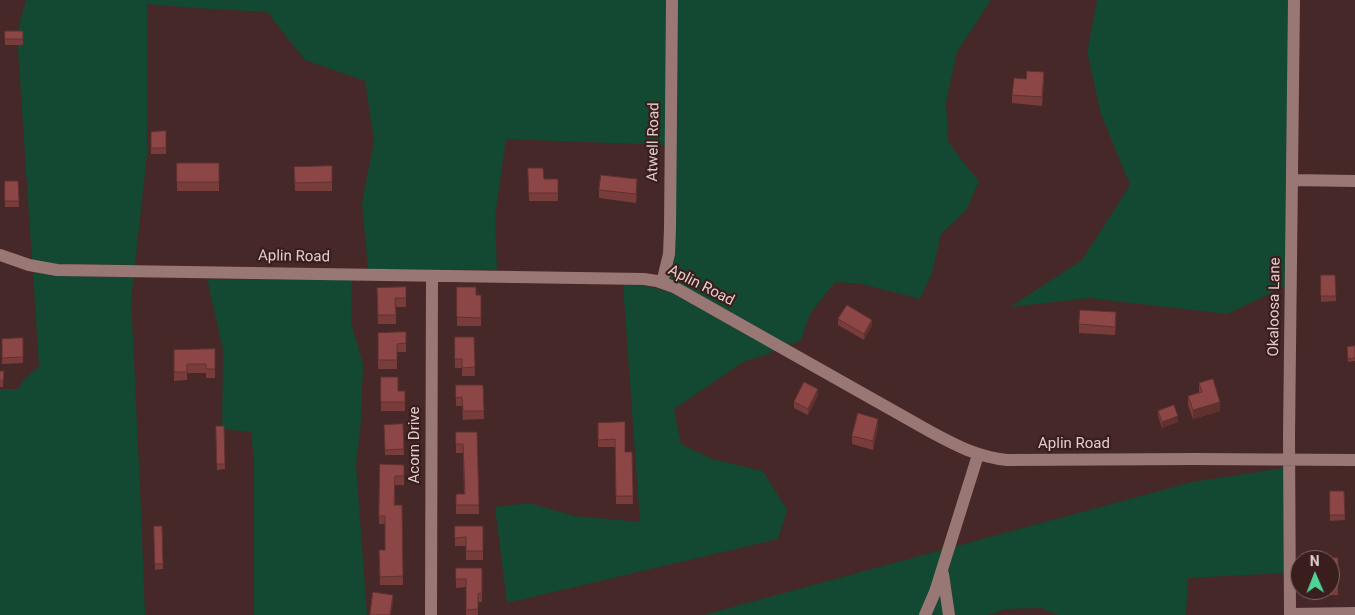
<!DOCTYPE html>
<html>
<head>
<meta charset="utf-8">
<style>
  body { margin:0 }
  #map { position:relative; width:1355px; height:615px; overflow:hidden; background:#452827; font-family:Roboto,sans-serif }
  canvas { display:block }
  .north { position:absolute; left:1290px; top:550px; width:50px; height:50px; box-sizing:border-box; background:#3a1e1d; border:1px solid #7c6463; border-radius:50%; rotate:359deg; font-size:14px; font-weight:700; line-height:20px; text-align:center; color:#e0cdcb }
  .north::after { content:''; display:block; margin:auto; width:18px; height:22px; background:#4ed399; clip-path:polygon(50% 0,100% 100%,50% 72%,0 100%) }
</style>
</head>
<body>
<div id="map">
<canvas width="1355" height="615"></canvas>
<div class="north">N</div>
</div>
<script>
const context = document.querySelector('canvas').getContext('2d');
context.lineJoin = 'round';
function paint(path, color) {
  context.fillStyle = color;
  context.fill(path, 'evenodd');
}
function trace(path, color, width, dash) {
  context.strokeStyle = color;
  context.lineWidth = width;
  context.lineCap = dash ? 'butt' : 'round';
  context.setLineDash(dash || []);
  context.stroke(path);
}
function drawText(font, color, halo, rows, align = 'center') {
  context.font = font + ' Roboto,sans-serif';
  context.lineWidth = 4.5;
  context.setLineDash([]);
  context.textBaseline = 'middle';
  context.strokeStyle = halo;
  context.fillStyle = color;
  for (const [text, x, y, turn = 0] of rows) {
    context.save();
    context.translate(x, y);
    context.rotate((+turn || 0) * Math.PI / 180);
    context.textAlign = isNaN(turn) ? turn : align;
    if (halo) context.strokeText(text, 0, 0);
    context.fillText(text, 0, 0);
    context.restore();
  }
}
const green = new Path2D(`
  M 26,0 L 667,0 L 665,145 L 506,139 L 495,217 L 497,270 L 368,269 L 362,202 L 374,141 L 365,81 L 305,60 L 267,12 L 195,8 L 147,4 L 147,154 L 135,265 L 58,264 L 32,260 L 17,34 Z
  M 677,0 L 991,0 L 957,52 L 946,102 L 948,141 L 963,162 L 979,181 L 967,209 L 941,234 L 932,273 L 920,299 L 862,284 L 835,282 L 810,314 L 801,340 L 789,345 L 668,279 Z
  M 1097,0 L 1289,0 L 1286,286 L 1227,314 L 1089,298 L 1010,307 L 1082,260 L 1130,185 L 1101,114 L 1087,52 Z
  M 33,272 L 57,276 L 134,277 L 131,298 L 141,510 L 145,615 L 0,615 L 0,389 L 17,389 L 24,380 L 39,366 Z
  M 207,279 L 352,280 L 351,323 L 363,364 L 361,421 L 356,465 L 367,615 L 254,615 L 254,463 L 251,432 L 222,429 L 223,350 Z
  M 623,284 C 642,285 654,287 672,293 L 776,351 L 743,362 L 674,409 L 681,444 L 712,459 L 763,471 L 787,510 L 778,539 L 507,603 L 495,507 L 529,503 L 575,516 L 640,522 Z
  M 1284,468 L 1284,573 L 1188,578 L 1186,615 L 1058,615 L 1041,608 L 1005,609 L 988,615 L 703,615 L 1192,482 Z`);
const minor = new Path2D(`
  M 1292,180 L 1355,181
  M 0,255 L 29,265 L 57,270 L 644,279 L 657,281 L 674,287 L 931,432 C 957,446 978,457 1007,460 L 1194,459 L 1355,460
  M 662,283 L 669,254 L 670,228 L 672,0
  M 943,574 L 949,615
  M 1290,614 L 1355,613
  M 431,615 L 432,276
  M 925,615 L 935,592 L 978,455
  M 1290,615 L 1289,436 L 1294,0`);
const wall = new Path2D(`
  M 5,31 L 23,31 L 23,45 L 5,45 Z
  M 1044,81 L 1042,106 L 1012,103 L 1012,95 Z
  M 166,131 L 166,154 L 151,154 L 151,132 Z
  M 177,163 L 219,163 L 219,191 L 177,191 Z
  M 332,166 L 332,191 L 295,191 L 294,167 Z
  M 528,168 L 544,179 L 558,179 L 558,201 L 529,201 Z
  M 5,181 L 18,181 L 19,207 L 5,207 Z
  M 637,188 L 636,203 L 599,198 L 599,190 Z
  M 1321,275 L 1335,275 L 1336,301 L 1321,302 Z
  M 406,287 L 406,307 L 396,307 L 396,324 L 378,324 L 377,288 Z
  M 457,287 L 476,295 L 481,295 L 481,326 L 457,326 Z
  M 838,319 L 872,325 L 864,340 L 838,325 Z
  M 1116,321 L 1115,335 L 1079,333 L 1079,324 Z
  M 406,332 L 406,352 L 397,352 L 397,369 L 378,369 L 378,333 Z
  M 455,337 L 474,337 L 475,376 L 462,376 L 462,368 L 455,368 Z
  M 23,338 L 23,363 L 2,364 L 2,339 Z
  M 1355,346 L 1355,361 L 1348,362 L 1347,347 Z
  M 215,349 L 215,378 L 206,378 L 206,373 L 187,373 L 187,380 L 174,381 L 174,350 Z
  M 0,371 L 4,371 L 3,387 L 0,387 Z
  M 381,377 L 398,391 L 405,391 L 405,411 L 381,411 Z
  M 1199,383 L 1220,411 L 1193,419 L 1188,405 L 1188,396 L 1199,392 Z
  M 456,385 L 483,385 L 484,419 L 463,420 L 462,406 L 456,406 Z
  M 818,395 L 808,415 L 794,408 L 794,402 Z
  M 1158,411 L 1178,422 L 1162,428 L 1158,416 Z
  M 625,422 L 625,452 L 632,452 L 633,504 L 616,504 L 615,447 L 598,447 L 598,423 Z
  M 403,424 L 404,455 L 385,455 L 384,425 Z
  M 216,426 L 224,426 L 225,469 L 217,470 Z
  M 878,427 L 873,450 L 852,444 L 852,436 Z
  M 456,432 L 477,432 L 479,514 L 456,514 L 456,494 L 464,494 L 463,453 L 456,453 Z
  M 380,464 L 404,465 L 404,485 L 395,485 L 395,505 L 402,505 L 403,585 L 380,585 L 379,550 L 385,550 L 385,524 L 379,524 Z
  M 1330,491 L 1344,491 L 1345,520 L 1330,521 Z
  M 154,526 L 162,526 L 163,569 L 155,570 Z
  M 455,526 L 483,526 L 483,560 L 466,560 L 466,546 L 455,546 Z
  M 1338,558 L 1338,595 L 1319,595 L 1319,590 L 1330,590 L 1330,560 Z
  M 456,568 L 482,568 L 482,602 L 478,602 L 478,615 L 466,615 L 466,587 L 456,588 Z`);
const shadedWall = new Path2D(`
  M 1044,72 L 1044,81 L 1042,106 L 1042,97 Z
  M 637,179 L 637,188 L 636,203 L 636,194 Z
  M 872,320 L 872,325 L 864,340 L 864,334 Z
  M 818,389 L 818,395 L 808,415 L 808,409 Z
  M 1220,402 L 1220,411 L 1193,419 L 1193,410 Z
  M 1178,416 L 1178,422 L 1162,428 L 1162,422 Z
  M 878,419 L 878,427 L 873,450 L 873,441 Z
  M 393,595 L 393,604 L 391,615 L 390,615 Z`);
const building = new Path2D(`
  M 5,31 L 23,31 L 23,39 L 5,39 Z
  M 1027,71 L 1044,72 L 1042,97 L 1012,95 L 1014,78 L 1026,79 Z
  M 166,131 L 166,148 L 151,148 L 151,132 Z
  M 177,163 L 219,163 L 219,182 L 177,182 Z
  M 332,166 L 332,182 L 295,183 L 294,167 Z
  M 528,168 L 543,168 L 544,179 L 558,179 L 558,193 L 529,193 Z
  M 601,175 L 637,179 L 636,194 L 599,190 Z
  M 5,181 L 18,181 L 19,201 L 5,201 Z
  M 1321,275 L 1335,275 L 1336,296 L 1321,296 Z
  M 406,287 L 406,298 L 395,298 L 396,315 L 378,315 L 377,288 Z
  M 457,287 L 476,287 L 476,295 L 481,295 L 481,318 L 457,317 Z
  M 847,305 L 872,320 L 864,334 L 838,319 Z
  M 1080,310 L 1116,312 L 1115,327 L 1079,324 Z
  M 406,332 L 406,343 L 397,344 L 397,360 L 378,360 L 378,333 Z
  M 455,337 L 474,337 L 475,367 L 462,368 L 462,359 L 455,359 Z
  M 23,338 L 23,357 L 2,358 L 2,339 Z
  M 1355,346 L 1355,358 L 1348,359 L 1347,347 Z
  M 215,349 L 215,369 L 206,369 L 206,364 L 187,364 L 187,372 L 174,372 L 174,350 Z
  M 0,371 L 4,371 L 3,381 L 0,381 Z
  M 381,377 L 398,377 L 398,391 L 405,391 L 405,402 L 381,402 Z
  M 1213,379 L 1220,402 L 1193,410 L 1188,396 L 1202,392 L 1199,383 Z
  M 804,382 L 818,389 L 808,409 L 794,402 Z
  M 456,385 L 483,385 L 484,411 L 463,411 L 462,397 L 456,398 Z
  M 1174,405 L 1178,416 L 1162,422 L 1158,411 Z
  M 858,413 L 878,419 L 873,441 L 852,436 Z
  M 625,422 L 625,452 L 632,452 L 633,496 L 616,496 L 615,439 L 598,440 L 598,423 Z
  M 403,424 L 404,449 L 385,450 L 384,425 Z
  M 216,426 L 224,426 L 225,464 L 217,464 Z
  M 456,432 L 477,432 L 479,505 L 456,505 L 456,494 L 465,494 L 463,444 L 456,444 Z
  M 380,464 L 404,465 L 404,476 L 395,476 L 394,505 L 402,505 L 403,576 L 380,577 L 379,550 L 385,550 L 385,516 L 379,516 Z
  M 1330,491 L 1344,491 L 1345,515 L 1330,515 Z
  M 154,526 L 162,526 L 163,564 L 155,564 Z
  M 455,526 L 483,526 L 483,551 L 466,551 L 466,537 L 455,538 Z
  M 1338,558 L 1338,586 L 1330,586 L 1330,560 L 1319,560 L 1319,559 Z
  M 456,568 L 482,568 L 482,593 L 478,594 L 478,609 L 466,610 L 466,579 L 456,579 Z
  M 373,592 L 393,595 L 390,615 L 370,615 Z`);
const streetNames = [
  ["Atwell Road",654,142,-89],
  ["Aplin Road",294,257,1],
  ["Aplin Road",701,286,27],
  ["Okaloosa Lane",1275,307,-89],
  ["Aplin Road",1074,444],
  ["Acorn Drive",415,445,-90]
];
paint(green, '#134832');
trace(minor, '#997775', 12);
paint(wall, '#783c3b');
paint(shadedWall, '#613130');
paint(building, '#8b4645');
trace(building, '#613130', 1);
drawText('15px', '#e0cdcb', '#3a1e1d', streetNames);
</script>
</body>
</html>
